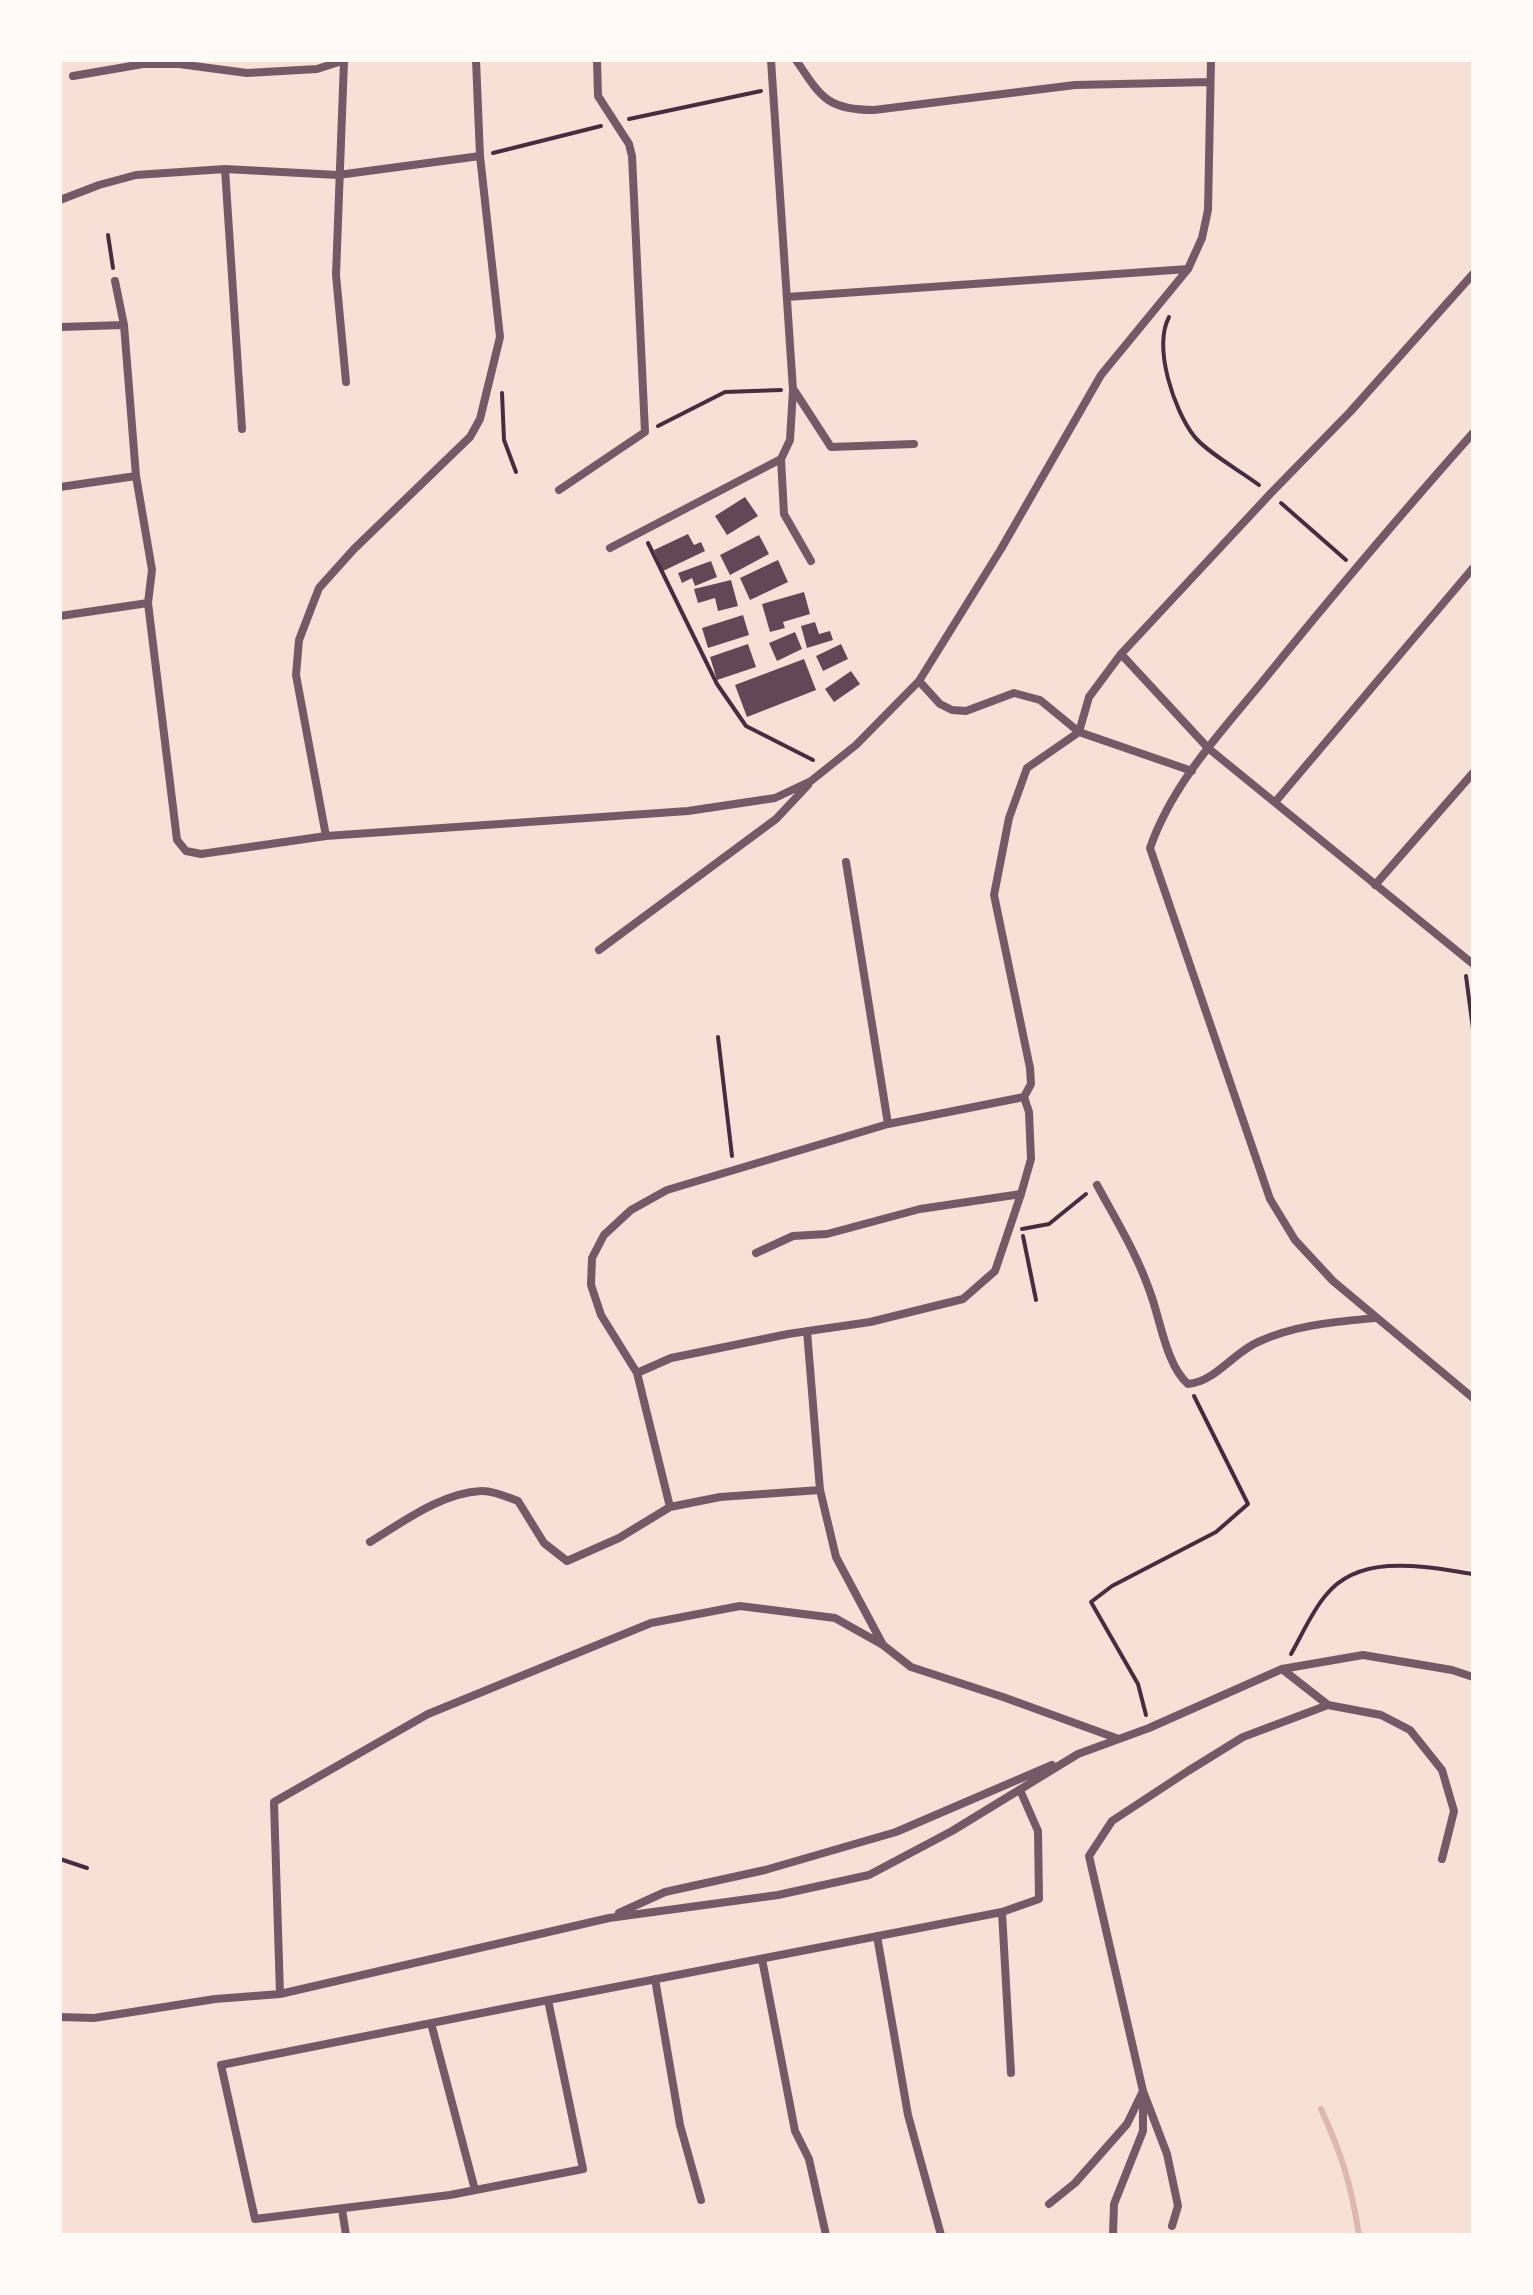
<!DOCTYPE html>
<html>
<head>
<meta charset="utf-8">
<style>
  body { margin:0 }
  #map { position:relative; width:1533px; height:2295px; overflow:hidden; background:#f7e1d7; font-family:Quicksand,sans-serif }
  canvas { display:block }
  .frame { position:absolute; inset:0; border:62px solid #fffaf5; pointer-events:none }
</style>
</head>
<body>
<div id="map">
<canvas width="1533" height="2295"></canvas>
<div class="frame"></div>
</div>
<script>
const context = document.querySelector('canvas').getContext('2d');
context.lineJoin = 'round';
function trace(path, color, width, dash) {
  context.strokeStyle = color;
  context.lineWidth = width;
  context.lineCap = dash ? 'butt' : 'round';
  context.setLineDash(dash || []);
  context.stroke(path);
}
function paint(path, color) {
  context.fillStyle = color;
  context.fill(path, 'evenodd');
}
const stream = new Path2D(`
  M 1321,2109 C 1342,2155 1351,2184 1359,2235`);
const building = new Path2D(`
  M 745,497 L 758,516 L 727,535 L 715,516 Z
  M 688,534 L 694,545 L 701,542 L 705,551 L 663,571 L 654,550 Z
  M 759,535 L 769,554 L 730,575 L 720,555 Z
  M 778,560 L 788,582 L 750,600 L 740,578 Z
  M 711,561 L 717,577 L 695,586 L 692,578 L 682,583 L 678,573 Z
  M 731,580 L 738,606 L 718,611 L 715,598 L 698,603 L 694,589 Z
  M 804,592 L 810,614 L 783,622 L 785,628 L 770,632 L 762,604 Z
  M 743,615 L 749,635 L 708,648 L 702,628 Z
  M 815,622 L 819,634 L 830,631 L 833,640 L 807,648 L 801,626 Z
  M 795,632 L 802,649 L 777,661 L 769,643 Z
  M 748,644 L 756,667 L 717,680 L 710,657 Z
  M 841,644 L 848,659 L 823,671 L 816,656 Z
  M 804,659 L 816,690 L 747,717 L 735,685 Z
  M 851,671 L 860,684 L 834,702 L 825,689 Z`);
const path = new Path2D(`
  M 629,119 L 761,91
  M 493,153 L 601,126
  M 108,235 L 113,268
  M 1169,317 C 1153,348 1174,410 1194,436 C 1205,451 1242,472 1259,485
  M 502,393 L 504,440 L 516,472
  M 658,426 L 725,392 L 781,390
  M 1281,503 L 1346,560
  M 648,543 L 717,684 L 746,726 L 813,760
  M 1466,976 L 1473,1029
  M 718,1037 L 732,1156
  M 1022,1229 L 1049,1224 L 1086,1194
  M 1023,1236 L 1036,1300
  M 1291,1654 C 1302,1635 1312,1611 1326,1595 C 1361,1552 1426,1567 1473,1574
  M 1146,1715 L 1138,1684 L 1091,1602 L 1112,1586 L 1216,1532 L 1248,1504 L 1194,1396
  M 60,1859 L 87,1868`);
const minor = new Path2D(`
  M 796,60 C 821,97 827,110 874,110 L 1075,85 L 1210,82
  M 344,61 L 336,275 L 346,382
  M 73,76 L 143,64 L 179,64 L 247,73 L 317,69 L 345,60
  M 225,169 L 242,429
  M 60,200 L 99,185 L 136,175 L 225,169 L 338,175 L 480,156
  M 115,281 L 124,325 L 136,476 L 152,570 L 148,603 L 177,840 L 186,851 L 201,854 L 326,836 L 688,811 L 775,798 L 811,781 L 856,745 L 919,681 L 1001,549 L 1101,375 L 1188,269 L 1202,238 L 1208,210 L 1211,60
  M 787,297 L 1188,269
  M 60,327 L 124,325
  M 794,390 L 831,447 L 914,444
  M 1473,433 C 1401,514 1331,597 1263,681 C 1221,732 1172,784 1150,848 L 1270,1199 L 1295,1240 L 1333,1281 L 1473,1398
  M 781,459 L 784,514 L 811,561
  M 60,487 L 136,476
  M 559,490 L 645,432 L 632,156 L 629,144 L 598,96 L 597,60
  M 610,548 L 781,459 L 790,440 L 793,390 L 771,60
  M 60,616 L 148,603
  M 1121,654 L 1208,748 L 1473,964
  M 919,681 L 940,704 L 952,710 L 966,711 L 1014,693 L 1040,700 L 1079,732 L 1192,771
  M 1276,801 L 1473,568
  M 326,836 L 296,675 L 299,640 L 319,588 L 354,549 L 470,437 L 480,419 L 500,337 L 480,156 L 476,60
  M 846,862 L 888,1124
  M 1375,885 L 1473,773
  M 599,950 L 776,819 L 808,785
  M 1097,1185 C 1116,1220 1137,1254 1150,1292 C 1160,1318 1166,1365 1188,1384 C 1215,1382 1234,1352 1258,1342 C 1295,1325 1334,1322 1375,1318
  M 756,1253 L 793,1236 L 827,1234 L 920,1209 L 1021,1194
  M 807,1331 L 820,1490 L 836,1557 L 883,1645
  M 637,1373 L 671,1358 L 788,1334 L 870,1322 L 963,1299 L 995,1271 L 1021,1194 L 1031,1159 L 1029,1112 L 1024,1097
  M 670,1507 L 637,1373 L 601,1315 L 591,1285 L 592,1258 L 604,1235 L 631,1210 L 667,1190 L 888,1124 L 1024,1097 L 1031,1084 L 1030,1068 L 994,895 L 1009,818 L 1027,768 L 1079,732 L 1089,697 L 1121,654 L 1271,493 L 1350,412 L 1473,274
  M 370,1542 C 403,1522 441,1493 481,1491 C 492,1490 507,1497 518,1501 L 544,1543 L 567,1561 L 619,1538 L 670,1507 L 720,1497 L 820,1490
  M 1282,1669 L 1328,1705 L 1381,1715 L 1410,1730 L 1442,1770 L 1454,1811 L 1442,1859
  M 1002,1912 L 1011,2073
  M 619,1913 L 665,1892 L 765,1870 L 896,1832 L 1052,1765
  M 877,1936 L 908,2115 L 941,2235
  M 762,1959 L 795,2131 L 809,2159 L 826,2235
  M 655,1979 L 680,2125 L 701,2200
  M 280,1994 L 274,1802 L 428,1714 L 651,1623 L 740,1606 L 835,1618 L 883,1645 L 911,1667 L 1003,1697 L 1116,1738
  M 548,2000 L 583,2169 L 450,2195 L 255,2219 L 221,2065 C 481,2012 741,1963 1002,1912 L 1039,1899 L 1038,1831 L 1020,1790
  M 60,2017 L 94,2018 L 215,1999 L 280,1994 L 609,1918 L 778,1895 L 869,1875 L 952,1831 L 1078,1754 L 1149,1728 L 1282,1669 L 1363,1655 L 1452,1670 L 1473,1677
  M 431,2023 L 475,2190
  M 1049,2204 L 1075,2183 L 1127,2124 L 1143,2091 L 1167,2154 L 1178,2206 L 1172,2226
  M 342,2209 L 346,2235
  M 1113,2235 L 1114,2204 L 1143,2131 L 1143,2091 L 1089,1856 L 1112,1821 L 1188,1771 L 1243,1737 L 1328,1705`);
trace(stream, '#dcb8b0', 6);
paint(building, '#644757');
trace(path, '#4a2c40', 4);
trace(minor, '#755966', 8);
</script>
</body>
</html>
